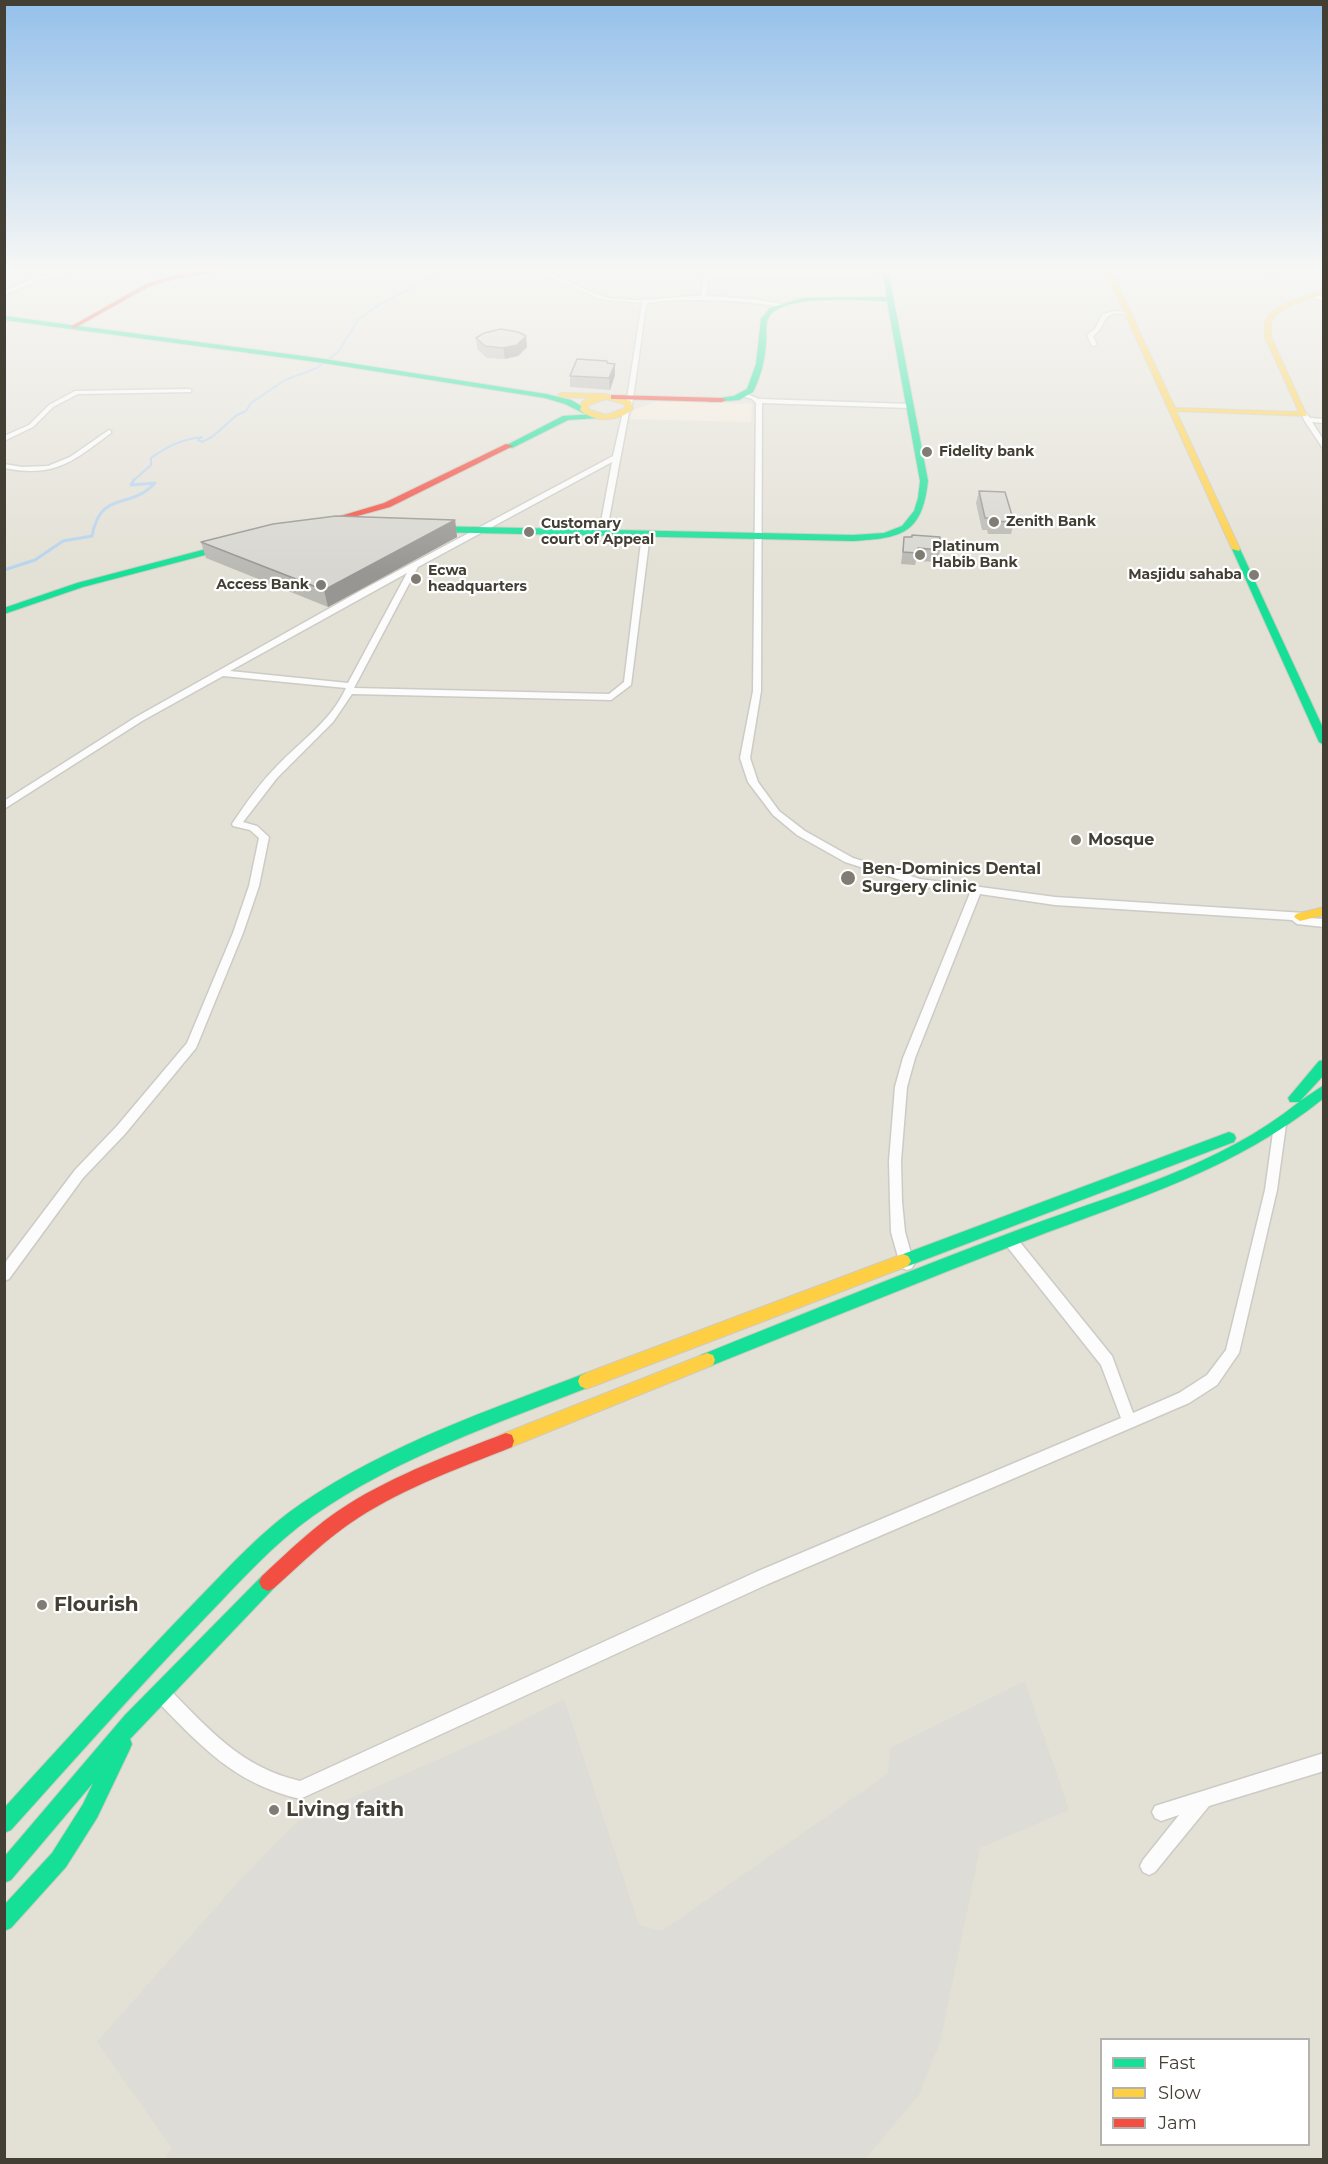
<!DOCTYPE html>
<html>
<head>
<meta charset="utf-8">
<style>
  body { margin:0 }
  #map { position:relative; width:1328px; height:2164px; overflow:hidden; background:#eeede8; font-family:Montserrat,sans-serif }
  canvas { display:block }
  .frame { position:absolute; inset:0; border:6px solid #443f34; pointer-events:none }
  .legend { position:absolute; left:1100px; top:2038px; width:210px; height:108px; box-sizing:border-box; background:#fff; border:2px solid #b4b2ae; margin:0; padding:8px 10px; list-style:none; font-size:18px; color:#443f34 }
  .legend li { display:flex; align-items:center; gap:12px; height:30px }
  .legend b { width:30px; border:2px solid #b4b2ae }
</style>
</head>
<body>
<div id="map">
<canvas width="1328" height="2164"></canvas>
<div class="frame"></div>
<ul class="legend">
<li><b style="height:8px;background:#16e098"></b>Fast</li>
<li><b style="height:8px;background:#ffcf43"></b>Slow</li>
<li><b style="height:8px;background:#f24e42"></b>Jam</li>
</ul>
</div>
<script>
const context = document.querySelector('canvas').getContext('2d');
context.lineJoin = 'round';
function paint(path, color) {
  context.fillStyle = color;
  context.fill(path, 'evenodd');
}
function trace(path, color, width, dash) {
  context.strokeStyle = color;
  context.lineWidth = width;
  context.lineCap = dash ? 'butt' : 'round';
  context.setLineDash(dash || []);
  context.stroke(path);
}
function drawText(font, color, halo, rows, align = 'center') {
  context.font = font + ' Montserrat,sans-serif';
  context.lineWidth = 4.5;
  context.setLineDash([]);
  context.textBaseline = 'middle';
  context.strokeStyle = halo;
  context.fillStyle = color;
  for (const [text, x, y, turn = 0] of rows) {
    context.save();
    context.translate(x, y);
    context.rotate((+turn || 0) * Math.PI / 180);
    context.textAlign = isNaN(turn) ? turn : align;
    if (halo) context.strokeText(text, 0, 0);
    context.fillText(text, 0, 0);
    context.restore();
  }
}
const residential = new Path2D(`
  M 5,271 L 1323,271 L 1323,2159 L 5,2160 ZM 1102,2040 L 1308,2040 L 1308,2144 L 1102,2144 Z`);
const commercial = new Path2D(`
  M 658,401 L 752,404 L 751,422 L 630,419 L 633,410 Z`);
const industrial = new Path2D(`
  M 1025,1681 L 1069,1810 L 980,1848 L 941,2039 L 919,2095 L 865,2159 L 164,2159 L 172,2148 L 97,2042 L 241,1879 L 297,1822 L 500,1732 L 564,1699 L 639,1925 L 662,1931 L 888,1774 L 890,1748 Z`);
const streamFar1 = new Path2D(`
  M 133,481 L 151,465 L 151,458 C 167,446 183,439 202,437 L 198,440 L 202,442 L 212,437 L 237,415 L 246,411 L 251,403 L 285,380 L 317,368 L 338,352 L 358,320 L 374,308 L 444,270`);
const stream = new Path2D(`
  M 4,570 L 35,560 L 63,541 L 92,536 C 101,489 129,511 155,483 L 131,485 L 134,480`);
const street = new Path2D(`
  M 63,270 L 73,270 L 37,281 L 4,295 L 4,291 L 33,279 Z
  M 537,270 L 545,270 C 563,279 582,289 601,296 C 630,305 670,296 701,296 L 704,276 L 719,272 L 860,270 L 877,272 L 874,274 L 719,276 L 709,278 L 706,296 L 752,299 L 782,304 L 780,307 C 755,302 729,301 704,300 C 686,300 667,299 648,303 L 646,306 L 632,405 L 629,407 L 626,405 L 642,303 L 600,299 Z
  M 1264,270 L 1290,270 L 1292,272 L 1289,274 Z
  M 1313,294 L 1324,297 L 1324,301 L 1311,297 Z
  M 1116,311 L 1131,313 C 1125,315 1116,312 1110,315 C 1103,318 1103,330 1093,336 L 1097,345 L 1092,346 L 1087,335 L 1095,329 L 1103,314 Z
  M 189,389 L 191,390 L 191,392 L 78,394 L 53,407 L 33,427 L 4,441 L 4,436 L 29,425 L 49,405 L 75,391 Z
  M 744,393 L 759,399 L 910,404 L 913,406 L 910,408 L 762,403 L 761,691 L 750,758 L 758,782 L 779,811 L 805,831 L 853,858 L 920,879 L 1055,897 L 1304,913 L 1308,914 L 1309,918 L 1324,919 L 1324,927 L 1297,924 L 1292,920 L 1055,905 L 980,894 L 915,1058 L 907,1087 L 901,1161 L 902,1202 L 905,1232 L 914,1264 L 912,1268 L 907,1270 L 902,1268 L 900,1264 L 891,1232 L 890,1202 L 889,1161 L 895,1087 L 903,1058 L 970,893 L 919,886 L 845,862 L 797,835 L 773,815 L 748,782 L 740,758 L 753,691 L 756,403 L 752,399 L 742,396 L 742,394 Z
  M 626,410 L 629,412 L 606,535 L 599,533 L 612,462 L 418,567 L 354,688 L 609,694 L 624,682 L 642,534 L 646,532 L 650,534 L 631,685 L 611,700 L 352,694 L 333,722 L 277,778 L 243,822 L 257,826 L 269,837 L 259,886 L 243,933 L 196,1048 L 125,1134 L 83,1178 L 9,1279 L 4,1281 L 4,1264 L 75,1170 L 117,1126 L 187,1043 L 233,933 L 249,886 L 259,838 L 250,830 L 233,826 L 232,824 C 246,803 260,783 278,765 C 302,740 331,721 346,688 L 223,676 L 142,721 L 4,809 L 4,801 L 136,717 L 362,590 L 613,456 L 623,412 ZM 407,573 L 348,683 L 230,671 Z
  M 1302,413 L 1306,413 L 1310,418 L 1324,419 L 1324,423 L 1312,422 L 1324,441 L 1324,450 L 1304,420 Z
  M 109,430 L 111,431 L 111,433 C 72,462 55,478 4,468 L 4,464 L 22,467 L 48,466 L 70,457 Z
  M 1280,1120 L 1284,1121 L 1286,1125 L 1277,1190 L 1239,1353 L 1217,1385 L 1189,1403 L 768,1584 L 300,1799 C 233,1783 201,1746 155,1699 L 153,1693 L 155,1687 L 161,1685 L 167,1687 C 209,1729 240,1767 300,1781 L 756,1572 L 1121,1418 L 1101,1365 L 1005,1244 L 1003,1240 L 1005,1236 L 1010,1234 L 1015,1236 L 1112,1356 L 1133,1413 L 1179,1393 L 1207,1375 L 1226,1350 L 1265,1190 L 1274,1125 L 1276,1121 Z
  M 1324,1753 L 1324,1771 L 1209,1806 L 1155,1872 L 1149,1875 L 1143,1872 L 1140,1866 L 1143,1860 L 1179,1815 L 1161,1821 L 1155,1818 L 1152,1812 L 1155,1806 Z`);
const fast = new Path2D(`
  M 882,270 L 888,270 L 928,481 C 922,534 902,538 853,541 L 429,532 L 425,529 L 429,526 L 853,535 L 884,533 L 902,526 L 914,511 L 918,498 L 920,481 L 887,301 C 864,300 777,293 768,319 C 765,326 767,335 766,343 C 765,360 761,376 753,392 L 739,400 L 710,402 L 706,400 L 734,396 L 747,389 L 756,364 L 761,319 L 770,308 L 803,298 L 887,297 Z
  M 4,316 L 317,358 L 546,394 L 571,400 L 590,411 L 583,413 L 565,404 L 545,398 L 317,362 L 4,320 Z
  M 596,414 L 600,416 L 599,418 L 568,420 L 512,448 L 505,446 L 563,416 Z
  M 229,543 L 233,546 L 232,548 L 83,587 L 4,614 L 4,608 L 77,583 Z
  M 1233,547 L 1240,549 L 1324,730 L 1324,745 L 1319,742 L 1232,549 Z
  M 1324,1060 L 1324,1075 L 1300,1101 L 1324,1085 L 1324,1098 C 1235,1170 1134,1199 1030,1239 C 924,1280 818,1323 713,1365 L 707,1367 L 701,1365 L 699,1360 L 701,1355 C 808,1312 915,1268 1023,1228 C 1117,1193 1220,1166 1299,1102 L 1290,1102 L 1288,1098 L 1319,1061 Z
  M 1229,1132 L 1234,1134 L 1236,1138 L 1234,1142 L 903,1268 L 898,1266 L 895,1261 L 898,1256 Z
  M 586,1373 L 592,1376 L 594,1381 L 592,1386 C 496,1424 398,1457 313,1516 C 272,1545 239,1583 204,1619 C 138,1688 75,1759 11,1830 L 4,1833 L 4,1808 C 68,1738 130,1669 196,1601 C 229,1567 262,1530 302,1503 C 389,1444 489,1410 586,1373 Z
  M 268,1573 L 274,1576 L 277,1582 L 274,1588 L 130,1739 L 132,1744 L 129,1751 L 97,1818 L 66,1867 L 11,1928 L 4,1931 L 4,1905 L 52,1853 L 83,1804 L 93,1783 L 11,1880 L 4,1883 L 4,1857 L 125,1715 L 262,1576 Z`);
const slow = new Path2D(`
  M 1105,270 L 1111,270 L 1175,408 L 1299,412 L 1265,337 L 1265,322 L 1269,314 L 1285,304 L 1324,290 L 1324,294 L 1289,306 L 1274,316 L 1271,322 L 1271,337 L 1307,416 L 1176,411 L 1240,549 L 1239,551 L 1232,549 Z
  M 562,393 L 605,394 L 631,401 L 633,409 C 618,422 595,423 580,410 L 582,402 L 590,398 L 559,397 L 558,395 ZM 606,399 L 624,404 L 625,408 L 606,415 L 588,409 L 589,405 Z
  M 1324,907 L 1324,915 L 1300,921 L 1294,917 L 1296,914 Z
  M 903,1254 L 908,1256 L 911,1261 L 908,1266 L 586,1389 L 580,1386 L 578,1381 L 580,1376 L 586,1373 Z
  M 707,1353 L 713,1355 L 715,1360 L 713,1365 L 506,1449 L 500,1447 L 498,1441 L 500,1435 Z`);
const jam = new Path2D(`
  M 207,270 L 227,270 L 176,279 L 150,286 L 75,328 L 70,327 L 146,284 L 175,275 Z
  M 611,395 L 722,398 L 726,400 L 722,402 L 614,399 L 611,399 Z
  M 506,444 L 513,446 L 390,507 L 321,526 L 317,523 L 384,503 Z
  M 506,1433 L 512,1435 L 514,1441 L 512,1447 C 460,1468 406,1487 358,1518 C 327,1538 301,1564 274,1588 L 268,1591 L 262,1588 L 259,1582 L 262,1576 C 289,1551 315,1525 347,1505 C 396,1474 452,1454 506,1433 Z`);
const wall = new Path2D(`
  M 526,336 L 527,347 L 518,356 L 505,359 L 487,358 L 477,349 L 476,338 Z
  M 608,363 L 615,375 L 610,390 L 570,387 L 570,376 Z
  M 979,491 L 1014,522 L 1011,534 L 988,534 L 987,530 L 982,530 L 976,503 Z
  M 455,520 L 457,537 L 328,607 L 206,558 L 201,542 Z
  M 904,537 L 940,550 L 938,562 L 916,561 L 915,565 L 901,564 Z`);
const shadedWall = new Path2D(`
  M 526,336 L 527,347 L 518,356 L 505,359 L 503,348 Z
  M 615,364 L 615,375 L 610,390 L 609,378 Z
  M 455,520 L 457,537 L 328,607 L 324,590 Z`);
const building = new Path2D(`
  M 501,329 L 518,332 L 526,336 L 517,345 L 503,348 L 485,346 L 476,338 L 484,333 Z
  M 577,359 L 607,361 L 607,363 L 615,364 L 609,378 L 570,376 Z
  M 979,491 L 1005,492 L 1014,522 L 991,521 L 990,518 L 985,518 Z
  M 336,516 L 455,520 L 324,590 L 201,542 L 273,524 Z
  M 912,535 L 940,537 L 940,550 L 918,548 L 917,553 L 903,552 L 904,537 L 912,537 Z`);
const markers = [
  [927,452,6,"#807c73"],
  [994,522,6,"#807c73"],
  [529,532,6,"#807c73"],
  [920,555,6,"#807c73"],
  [1254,575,6,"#807c73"],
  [416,579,6,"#807c73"],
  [321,585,6,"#807c73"],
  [1076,840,6,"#807c73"],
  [848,878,8,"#807c73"],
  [42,1605,6,"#807c73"],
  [274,1810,6,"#807c73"]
];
const farPoinames = [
  ["Fidelity bank",939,452],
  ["Zenith Bank",1006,522],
  ["Customary",541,524],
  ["court of Appeal",541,540],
  ["Platinum",932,547],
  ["Habib Bank",932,563],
  ["Ecwa",428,571],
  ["headquarters",428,587],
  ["Masjidu sahaba",1242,575,"right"],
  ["Access Bank",309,585,"right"]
];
const poiNames = [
  ["Mosque",1088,840],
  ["Ben-Dominics Dental",862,869],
  ["Surgery clinic",862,887]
];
const nearPoinames = [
  ["Flourish",54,1605],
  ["Living faith",286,1810]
];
paint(residential, '#e3e0d5');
paint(commercial, '#f2eada');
paint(industrial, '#dedcd6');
trace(streamFar1, '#b7d3ee', 2);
trace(stream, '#b7d3ee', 3);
trace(street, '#cccbc5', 3);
trace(fast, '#cecbbf', 2);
trace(slow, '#cecbbf', 2);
trace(jam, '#cecbbf', 2);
paint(street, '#fcfcfc');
paint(fast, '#16e098');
paint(slow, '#ffcf43');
paint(jam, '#f24e42');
paint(wall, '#bab8b3');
paint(shadedWall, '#979692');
paint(building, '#d8d6d0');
trace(building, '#979692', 1.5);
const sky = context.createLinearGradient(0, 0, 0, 573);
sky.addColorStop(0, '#94c0ea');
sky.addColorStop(0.47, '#f7f7f5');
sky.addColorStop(1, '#f7f7f500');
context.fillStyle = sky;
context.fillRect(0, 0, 1328, 573);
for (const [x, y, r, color] of markers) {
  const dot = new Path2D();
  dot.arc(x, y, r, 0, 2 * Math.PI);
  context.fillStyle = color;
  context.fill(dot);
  trace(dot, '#fff', 2);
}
drawText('bold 14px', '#443f34', '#fff', farPoinames, 'left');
drawText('bold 16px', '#443f34', '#fff', poiNames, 'left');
drawText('bold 20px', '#443f34', '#fff', nearPoinames, 'left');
</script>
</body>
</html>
